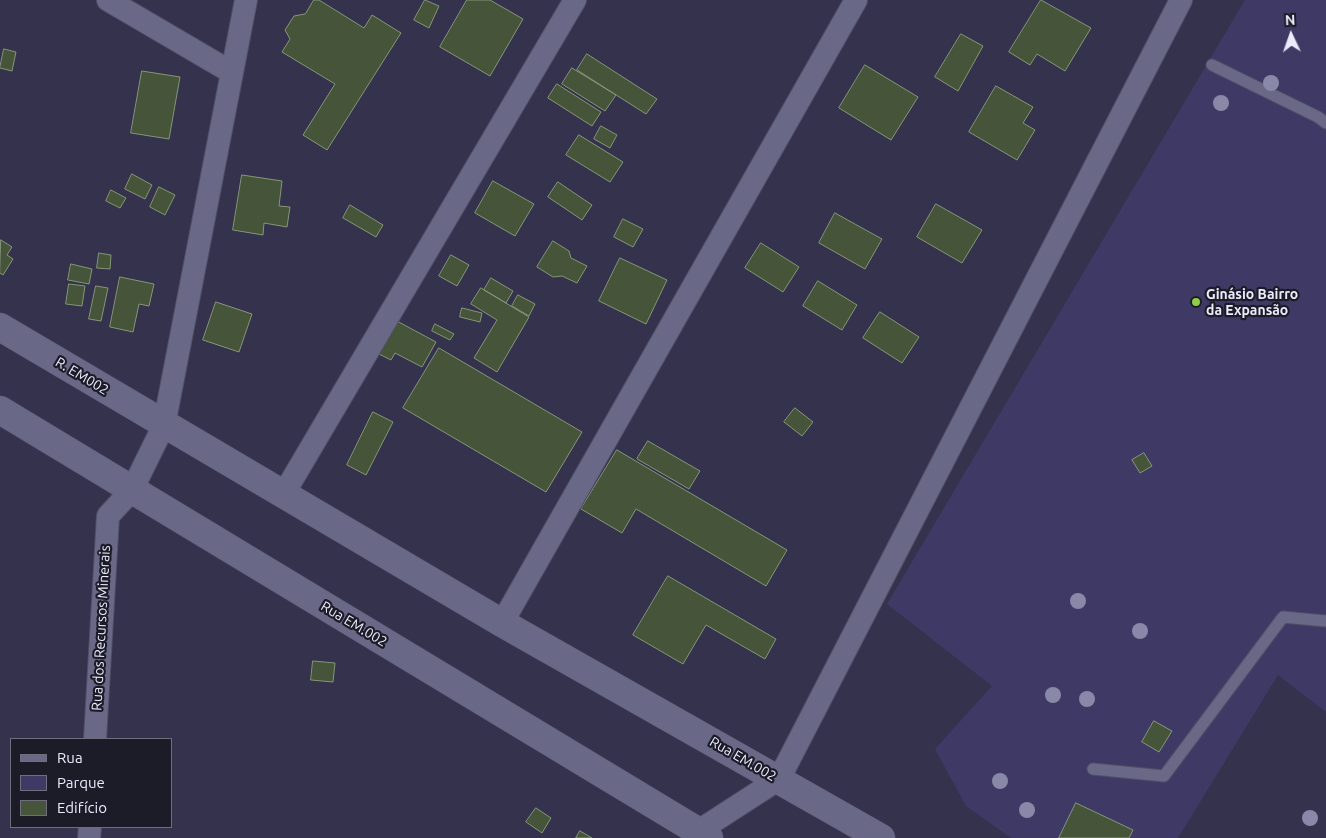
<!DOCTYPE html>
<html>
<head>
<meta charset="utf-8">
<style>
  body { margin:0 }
  #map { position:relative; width:1326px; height:838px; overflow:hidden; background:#34324d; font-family:Ubuntu,sans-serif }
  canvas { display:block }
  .legend { position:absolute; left:10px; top:738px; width:162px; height:90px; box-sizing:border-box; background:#1c1b28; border:1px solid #6f6e7d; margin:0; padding:6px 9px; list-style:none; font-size:15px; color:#ecebfd }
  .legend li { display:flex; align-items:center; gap:10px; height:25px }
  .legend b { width:25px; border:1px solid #6f6e7d }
  .north { position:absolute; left:1266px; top:10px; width:50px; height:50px; -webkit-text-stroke:4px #1c1b28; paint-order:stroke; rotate:357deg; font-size:14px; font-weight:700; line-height:20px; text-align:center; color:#ecebfd }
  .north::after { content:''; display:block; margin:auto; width:18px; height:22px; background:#ecebfd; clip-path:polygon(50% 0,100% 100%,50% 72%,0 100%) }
</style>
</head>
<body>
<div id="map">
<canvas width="1326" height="838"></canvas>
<ul class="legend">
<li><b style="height:6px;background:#6a6887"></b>Rua</li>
<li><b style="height:14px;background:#3f3a65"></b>Parque</li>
<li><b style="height:14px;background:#465539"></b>Edifício</li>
</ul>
<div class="north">N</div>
</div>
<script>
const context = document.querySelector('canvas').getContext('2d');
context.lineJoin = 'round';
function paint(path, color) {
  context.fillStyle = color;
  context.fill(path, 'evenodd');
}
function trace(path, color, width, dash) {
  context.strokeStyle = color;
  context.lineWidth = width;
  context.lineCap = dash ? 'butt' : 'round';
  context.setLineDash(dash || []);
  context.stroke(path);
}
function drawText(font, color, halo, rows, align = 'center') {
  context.font = font + ' Ubuntu,sans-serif';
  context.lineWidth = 4.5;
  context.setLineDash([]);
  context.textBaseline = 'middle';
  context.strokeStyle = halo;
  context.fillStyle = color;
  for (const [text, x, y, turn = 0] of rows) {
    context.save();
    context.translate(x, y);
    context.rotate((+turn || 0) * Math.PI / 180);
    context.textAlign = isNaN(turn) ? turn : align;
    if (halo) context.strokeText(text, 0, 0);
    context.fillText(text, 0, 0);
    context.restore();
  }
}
const green = new Path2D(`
  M 1245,0 L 1326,0 L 1326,712 L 1278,675 L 1178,838 L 1011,838 L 966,806 L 935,749 L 992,686 L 887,604 Z`);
const building = new Path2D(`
  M 314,0 L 319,0 L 364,28 L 372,15 L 401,33 L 327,150 L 303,135 L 335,84 L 282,52 L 290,39 L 285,30 L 294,16 L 305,14 Z
  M 425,0 L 439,6 L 429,28 L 414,20 Z
  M 467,0 L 490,0 L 523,19 L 490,76 L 440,47 Z
  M 1041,0 L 1091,28 L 1065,71 L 1037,54 L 1030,65 L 1009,52 Z
  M 961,34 L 983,46 L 958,91 L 935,77 Z
  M 4,49 L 16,52 L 12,71 L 0,68 Z
  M 587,54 L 657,99 L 646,114 L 577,70 Z
  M 865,65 L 918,97 L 891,140 L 839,108 Z
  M 572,68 L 616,95 L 605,111 L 562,84 Z
  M 142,71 L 180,77 L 169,139 L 131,133 Z
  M 557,84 L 601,112 L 592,126 L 548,98 Z
  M 996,86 L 1033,107 L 1023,123 L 1035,130 L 1017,160 L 969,132 Z
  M 601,126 L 617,135 L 610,148 L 594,139 Z
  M 579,135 L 623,162 L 610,182 L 566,155 Z
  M 132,174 L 152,185 L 145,199 L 125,189 Z
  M 242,175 L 282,181 L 279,206 L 290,207 L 287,227 L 264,223 L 263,235 L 233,230 Z
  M 493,181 L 534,204 L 515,236 L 475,213 Z
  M 558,182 L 592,205 L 582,220 L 548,197 Z
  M 159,187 L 175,195 L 165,215 L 150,207 Z
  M 111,190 L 126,198 L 120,208 L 106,201 Z
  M 936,204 L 982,230 L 962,263 L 917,237 Z
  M 350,205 L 383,225 L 376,237 L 343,218 Z
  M 835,213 L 882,239 L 865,269 L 819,243 Z
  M 623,219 L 643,229 L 633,247 L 614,237 Z
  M 1,240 L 12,247 L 7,255 L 13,259 L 3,275 L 0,273 Z
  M 553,241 L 569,251 L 571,258 L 587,266 L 577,283 L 562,276 L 553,277 L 537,267 Z
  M 761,243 L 799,267 L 783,292 L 745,268 Z
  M 99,253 L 111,255 L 110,269 L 97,268 Z
  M 451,255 L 469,265 L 457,286 L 439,276 Z
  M 620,258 L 667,280 L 646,324 L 599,301 Z
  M 71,264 L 92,269 L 89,284 L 68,280 Z
  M 120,277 L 154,284 L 149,306 L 139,304 L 133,332 L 110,327 Z
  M 491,278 L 513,291 L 506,303 L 484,290 Z
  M 818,281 L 857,305 L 842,330 L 803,306 Z
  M 69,284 L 85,286 L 82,306 L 66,304 Z
  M 96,286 L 108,288 L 101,321 L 89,319 Z
  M 481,288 L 529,317 L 497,372 L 474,358 L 497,320 L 471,304 Z
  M 518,295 L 535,304 L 529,316 L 512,306 Z
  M 216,302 L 252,314 L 239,352 L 203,340 Z
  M 462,308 L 482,313 L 480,322 L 460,317 Z
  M 880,312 L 919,337 L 902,363 L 863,338 Z
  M 395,320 L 436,342 L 422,367 L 395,353 L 391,360 L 377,353 Z
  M 435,324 L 454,334 L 450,340 L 432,331 Z
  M 439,348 L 582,432 L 546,492 L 403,408 Z
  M 795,408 L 813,422 L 802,436 L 784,422 Z
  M 373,412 L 393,422 L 366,475 L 347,465 Z
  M 648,441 L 700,471 L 689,489 L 637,459 Z
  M 617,450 L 787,550 L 766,586 L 636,509 L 622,533 L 581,509 Z
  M 1144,453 L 1152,466 L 1140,473 L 1132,460 Z
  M 668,576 L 776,639 L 765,659 L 706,625 L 683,664 L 633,635 Z
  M 313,661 L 335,663 L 333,682 L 311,680 Z
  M 1154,721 L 1172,731 L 1159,752 L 1142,742 Z
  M 1076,803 L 1133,830 L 1129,838 L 1059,838 Z
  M 536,808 L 551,818 L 542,833 L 526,822 Z
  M 580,831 L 592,838 L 576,838 Z`);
const service = new Path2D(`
  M 1212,65 L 1318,117 L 1326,123
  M 1093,769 L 1164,776 L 1283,617 L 1326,621`);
const minor = new Path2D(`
  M 108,0 L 231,72
  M 283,495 L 575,0
  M 502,623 L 856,0
  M 95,739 L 108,516 L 132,490 L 164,425 L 246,0
  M 89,838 L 90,827
  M 694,838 L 697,832 L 779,779 L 1181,0`);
const tertiary = new Path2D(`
  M 0,327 L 502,623 L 881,838
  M 0,410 L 709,838`);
const trees = [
  [1271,83],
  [1221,103],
  [1078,601],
  [1140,631],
  [1053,695],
  [1087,699],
  [1000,781],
  [1027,810],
  [1310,818]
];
const markers = [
  [1196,302,5,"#8dce44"]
];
const poiNames = [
  ["Ginásio Bairro",1206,294],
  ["da Expansão",1206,310]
];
const streetNames = [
  ["R. EM002",82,376,31],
  ["Rua EM.002",354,624,31],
  ["Rua dos Recursos Minerais",101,628,-87],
  ["Rua EM.002",743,759,30]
];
paint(green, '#3f3a65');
paint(building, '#465539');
trace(building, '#859677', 1);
trace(service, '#525068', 13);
trace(minor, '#525068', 24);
trace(tertiary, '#525068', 29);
trace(service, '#6a6887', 11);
trace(minor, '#6a6887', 22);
trace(tertiary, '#6a6887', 28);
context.fillStyle = '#8a88a8';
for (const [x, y] of trees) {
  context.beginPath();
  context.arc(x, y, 8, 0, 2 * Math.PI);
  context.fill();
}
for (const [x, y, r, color] of markers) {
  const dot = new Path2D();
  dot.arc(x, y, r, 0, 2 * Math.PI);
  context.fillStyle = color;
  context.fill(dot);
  trace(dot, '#1c1b28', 2);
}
drawText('bold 14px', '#ecebfd', '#1c1b28', poiNames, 'left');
drawText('14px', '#ecebfd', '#1c1b28', streetNames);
</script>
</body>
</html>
